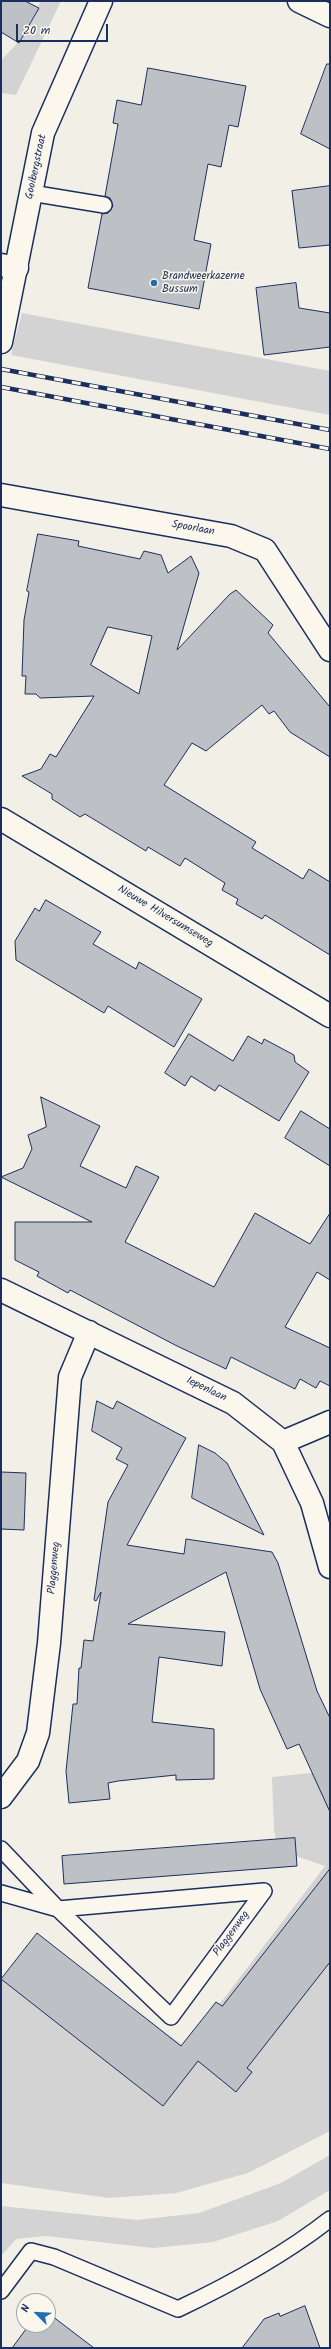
<!DOCTYPE html>
<html>
<head>
<meta charset="utf-8">
<style>
  body { margin:0 }
  #map { position:relative; width:331px; height:2349px; overflow:hidden; background:#f2efe6; font-family:Kalam,sans-serif }
  canvas { display:block }
  .frame { position:absolute; inset:0; border:2px solid #1b2f5e; pointer-events:none }
  .north { position:absolute; left:16px; top:2293px; width:40px; height:40px; box-sizing:border-box; background:#fbf7ec; border:1px solid #a1a7b3; border-radius:50%; rotate:294deg; font-size:11px; font-weight:700; line-height:16px; text-align:center; color:#1b2f5e }
  .north::after { content:''; display:block; margin:auto; width:14px; height:18px; background:#1f6fb2; clip-path:polygon(50% 0,100% 100%,50% 72%,0 100%) }
  .scale { position:absolute; left:16px; top:24px; width:92px; height:18px; box-sizing:border-box; border:2px solid #1b2f5e; border-top:0; padding-left:5px; font-size:12px; line-height:14px; white-space:nowrap; color:#1b2f5e; -webkit-text-stroke:3px #fbf7ec; paint-order:stroke }
</style>
</head>
<body>
<div id="map">
<canvas width="331" height="2349"></canvas>
<div class="frame"></div>
<div class="north">N</div>
<div class="scale">20 m</div>
</div>
<script>
const context = document.querySelector('canvas').getContext('2d');
context.lineJoin = 'round';
function paint(path, color) {
  context.fillStyle = color;
  context.fill(path, 'evenodd');
}
function trace(path, color, width, dash) {
  context.strokeStyle = color;
  context.lineWidth = width;
  context.lineCap = dash ? 'butt' : 'round';
  context.setLineDash(dash || []);
  context.stroke(path);
}
function drawText(font, color, halo, rows, align = 'center') {
  context.font = font + ' Kalam,sans-serif';
  context.lineWidth = 3;
  context.setLineDash([]);
  context.textBaseline = 'middle';
  context.strokeStyle = halo;
  context.fillStyle = color;
  for (const [text, x, y, turn = 0] of rows) {
    context.save();
    context.translate(x, y);
    context.rotate((+turn || 0) * Math.PI / 180);
    context.textAlign = isNaN(turn) ? turn : align;
    if (halo) context.strokeText(text, 0, 0);
    context.fillText(text, 0, 0);
    context.restore();
  }
}
const green = new Path2D(`
  M 40,1 L 61,1 L 16,95 L 1,93 L 1,60 C 18,44 35,24 40,1 Z
  M 22,313 L 330,371 L 330,415 L 11,355 Z
  M 330,1771 L 330,2131 L 248,2173 L 176,2193 L 109,2198 L 1,2183 L 1,1978 L 4,1979 L 37,1935 L 186,2048 L 325,1866 L 278,1850 L 274,1830 L 272,1777 Z
  M 330,2155 L 330,2190 L 278,2221 L 213,2242 L 153,2248 L 46,2236 L 16,2239 L 1,2256 L 1,2206 L 137,2220 L 199,2213 L 281,2183 Z`);
const building = new Path2D(`
  M 1,1 L 25,1 L 39,8 L 19,43 L 1,32 Z
  M 327,64 L 330,64 L 330,149 L 301,134 Z
  M 148,68 L 246,86 L 238,127 L 229,125 L 221,167 L 208,164 L 194,240 L 211,244 L 199,309 L 88,288 L 102,214 L 108,213 L 113,206 L 110,198 L 105,196 L 118,124 L 113,123 L 117,100 L 141,105 Z
  M 330,186 L 330,245 L 299,248 L 292,191 Z
  M 296,283 L 299,308 L 330,313 L 330,347 L 264,355 L 256,288 Z
  M 38,534 L 79,541 L 78,546 L 140,559 L 144,551 L 161,555 L 168,573 L 191,556 L 199,573 L 177,650 L 230,594 L 236,590 L 273,625 L 268,633 L 330,707 L 330,757 L 290,732 L 274,711 L 269,714 L 262,705 L 206,751 L 192,743 L 164,785 L 256,842 L 252,848 L 303,879 L 309,869 L 330,882 L 330,955 L 265,915 L 262,919 L 236,904 L 238,899 L 222,890 L 225,883 L 185,858 L 180,866 L 148,847 L 146,851 L 85,814 L 80,817 L 52,799 L 52,794 L 22,776 L 41,769 L 50,754 L 56,757 L 94,696 L 40,698 L 36,694 L 25,694 L 26,676 L 22,676 L 24,620 L 29,592 L 27,591 ZM 108,627 L 152,636 L 139,694 L 91,665 Z
  M 46,900 L 101,932 L 93,944 L 136,969 L 139,962 L 202,999 L 174,1047 L 108,1006 L 104,1013 L 16,960 L 15,941 L 35,908 L 39,911 Z
  M 189,1034 L 233,1061 L 248,1036 L 262,1044 L 264,1039 L 294,1055 L 295,1062 L 309,1072 L 279,1121 L 219,1085 L 215,1091 L 191,1076 L 185,1086 L 165,1073 Z
  M 41,1097 L 100,1126 L 80,1166 L 126,1188 L 136,1166 L 159,1177 L 125,1242 L 214,1287 L 255,1213 L 310,1244 L 330,1213 L 330,1280 L 317,1272 L 285,1327 L 330,1348 L 330,1386 L 320,1381 L 316,1388 L 300,1379 L 295,1389 L 231,1357 L 226,1369 L 177,1346 L 70,1290 L 68,1293 L 37,1276 L 39,1272 L 15,1260 L 15,1222 L 92,1222 L 1,1177 L 23,1168 L 32,1149 L 28,1135 L 46,1127 Z
  M 301,1111 L 330,1129 L 330,1166 L 285,1138 Z
  M 97,1401 L 113,1409 L 117,1401 L 186,1438 L 127,1545 L 184,1554 L 186,1539 L 272,1552 L 278,1563 L 317,1691 L 330,1718 L 330,1812 L 299,1744 L 287,1749 L 260,1689 L 226,1572 L 128,1624 L 225,1632 L 222,1666 L 159,1657 L 152,1722 L 214,1729 L 214,1779 L 176,1780 L 176,1775 L 118,1781 L 108,1783 L 110,1799 L 69,1803 L 66,1771 L 73,1704 L 77,1704 L 79,1668 L 81,1668 L 84,1640 L 93,1641 L 101,1592 L 96,1601 L 94,1600 L 108,1502 L 128,1465 L 116,1459 L 122,1448 L 92,1431 Z
  M 199,1445 L 215,1453 L 227,1463 L 264,1535 L 192,1498 Z
  M 1,1472 L 26,1473 L 24,1530 L 1,1529 Z
  M 295,1838 L 297,1866 L 64,1884 L 62,1856 Z
  M 330,1869 L 330,1962 L 247,2068 L 252,2072 L 236,2092 L 198,2061 L 163,2106 L 1,1979 L 37,1933 L 181,2046 L 216,2002 L 222,2006 Z
  M 305,2306 L 320,2348 L 242,2348 L 264,2319 L 279,2313 L 280,2316 Z
  M 48,2313 L 94,2348 L 12,2348 L 29,2325 L 48,2325 Z`);
const lane = new Path2D(`
  M 31,193 L 104,205
  M 1,1849 L 58,1909 L 171,2017 L 264,1891 L 58,1909 L 1,1893
  M 1,2291 L 31,2251 L 54,2257 L 178,2309 C 231,2284 284,2255 330,2219`);
const street = new Path2D(`
  M 1,265 L 17,268
  M 1,495 L 231,536 L 265,550 L 330,650
  M 1,1290 L 233,1403 L 283,1442 L 312,1503 L 330,1567
  M 283,1442 L 330,1422
  M 1,1797 L 28,1761 L 38,1733 L 49,1643 L 70,1377 L 89,1332`);
const secondary = new Path2D(`
  M 299,1 L 330,16
  M 1,342 L 43,133 L 101,1
  M 1,819 L 330,1016`);
const rail = new Path2D(`
  M 1,369 L 330,430
  M 1,387 L 330,449`);
const markers = [
  [154,283,4,"#1f6fb2"]
];
const streetNames = [
  ["Gooibergstraat",37,167,-78],
  ["Spoorlaan",193,529,10],
  ["Nieuwe Hilversumseweg",165,917,31],
  ["Iepenlaan",206,1390,26],
  ["Plaggenweg",55,1568,-85],
  ["Plaggenweg",232,1934,-54]
];
const poiNames = [
  ["Brandweerkazerne",162,277],
  ["Bussum",162,290]
];
paint(green, '#d2d3d2');
paint(building, '#bdc0c4');
trace(building, '#1b2f5e', 1);
trace(lane, '#1b2f5e', 18);
trace(street, '#1b2f5e', 25);
trace(secondary, '#1b2f5e', 25);
trace(lane, '#fbf7ec', 15);
trace(street, '#fbf7ec', 22);
trace(secondary, '#fbf7ec', 22);
trace(rail, '#1b2f5e', 4.5);
trace(rail, '#fbf7ec', 3, [9]);
for (const [x, y, r, color] of markers) {
  const dot = new Path2D();
  dot.arc(x, y, r, 0, 2 * Math.PI);
  context.fillStyle = color;
  context.fill(dot);
  trace(dot, '#fbf7ec', 1.5);
}
drawText('11px', '#1b2f5e', '#fbf7ec', streetNames);
drawText('11px', '#1b2f5e', '#fbf7ec', poiNames, 'left');
</script>
</body>
</html>
